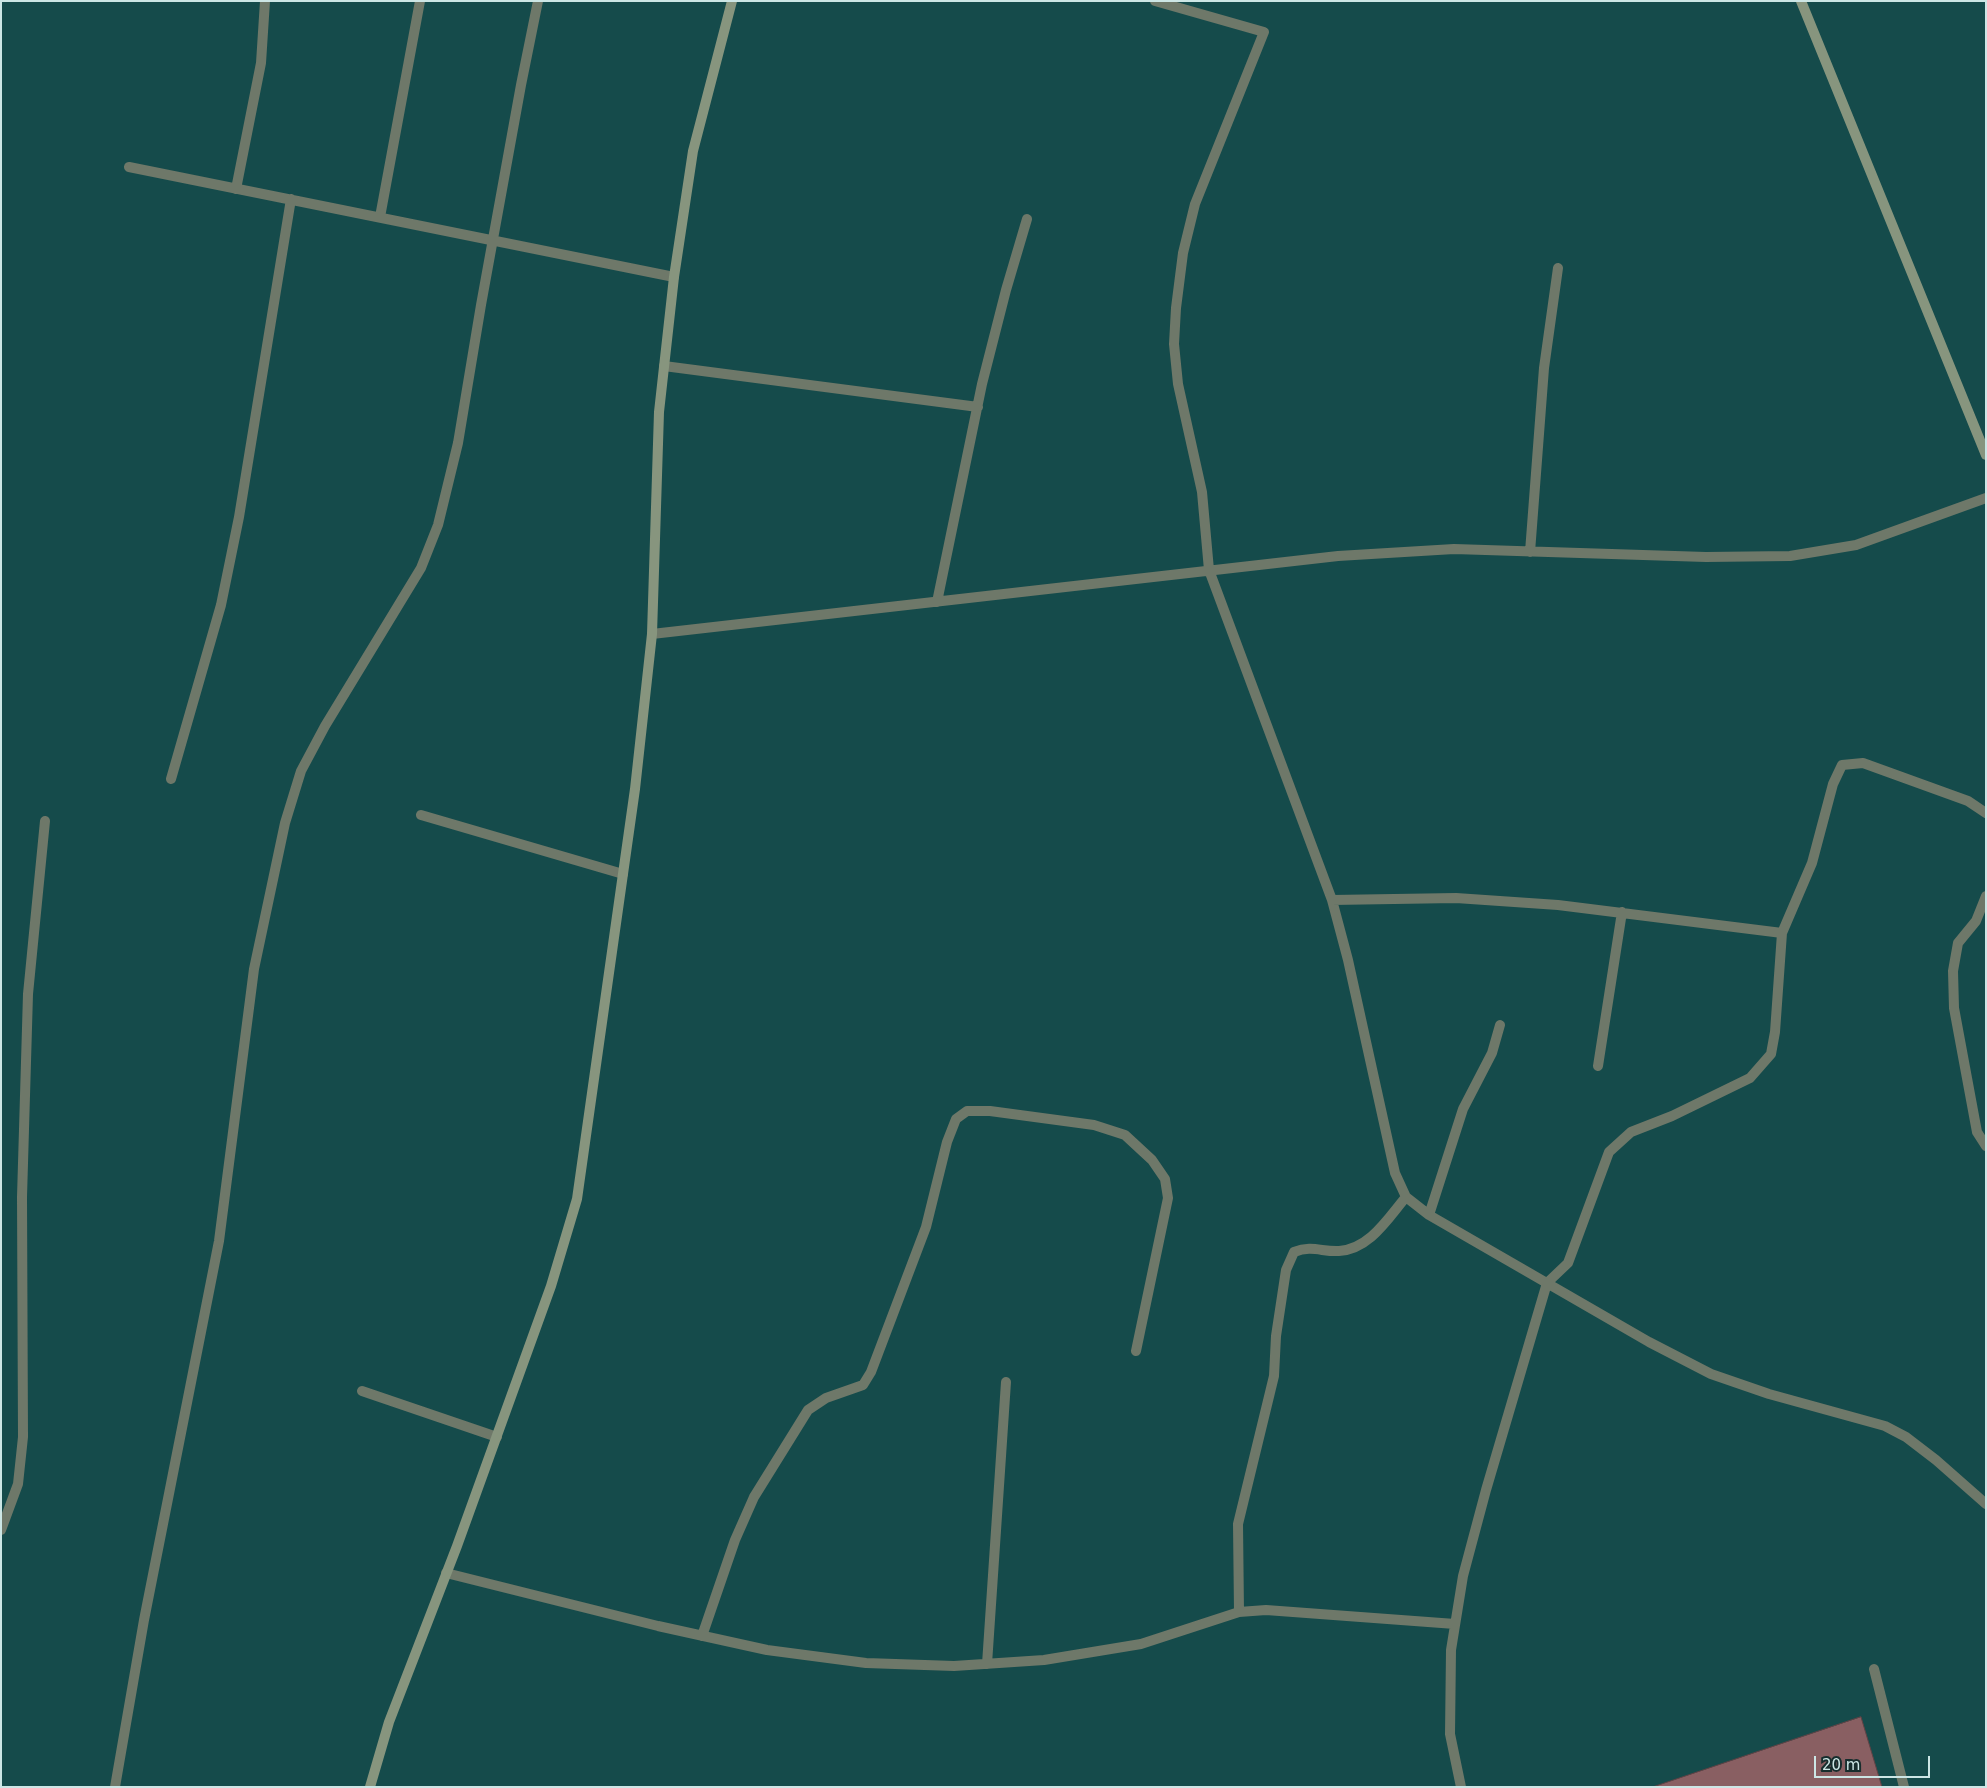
<!DOCTYPE html>
<html>
<head>
<meta charset="utf-8">
<style>
  body { margin:0 }
  #map { position:relative; width:1987px; height:1788px; overflow:hidden; background:#154b4b; font-family:"DejaVu Sans",sans-serif }
  canvas { display:block }
  .frame { position:absolute; inset:0; border:2px solid #cce6e5; pointer-events:none }
  .scale { position:absolute; left:1814px; top:1756px; width:116px; height:22px; box-sizing:border-box; border:2px solid #cce6e5; border-top:0; padding-left:6px; font-size:15px; line-height:18px; white-space:nowrap; color:#cce6e5; -webkit-text-stroke:4px #172d2d; paint-order:stroke }
</style>
</head>
<body>
<div id="map">
<canvas width="1987" height="1788"></canvas>
<div class="frame"></div>
<div class="scale">20 m</div>
</div>
<script>
const context = document.querySelector('canvas').getContext('2d');
context.lineJoin = 'round';
function paint(path, color) {
  context.fillStyle = color;
  context.fill(path, 'evenodd');
}
function trace(path, color, width, dash) {
  context.strokeStyle = color;
  context.lineWidth = width;
  context.lineCap = dash ? 'butt' : 'round';
  context.setLineDash(dash || []);
  context.stroke(path);
}
const building = new Path2D(`
  M 1861,1717 L 1882,1787 L 1653,1787 Z`);
const street = new Path2D(`
  M 1155,1 L 1264,32 L 1195,204 L 1183,253 L 1176,308 L 1174,344 L 1178,384 L 1202,492 L 1209,570 L 1332,900 L 1348,960 L 1395,1173 L 1406,1197 L 1429,1215 L 1649,1342 L 1711,1374 L 1769,1394 L 1885,1426 L 1906,1437 L 1936,1460 L 1986,1504
  M 129,167 L 674,277
  M 236,189 L 261,63 L 265,1
  M 380,217 L 420,1
  M 664,366 L 978,407
  M 1530,552 L 1544,368 L 1558,268
  M 937,602 L 982,384 L 1006,290 L 1027,219
  M 652,634 L 1338,556 L 1454,549 L 1706,557 L 1790,556 L 1856,545 L 1986,498
  M 171,779 L 221,605 L 239,517 L 291,199
  M 421,815 L 623,874
  M 1986,896 L 1976,921 L 1958,943 L 1953,971 L 1954,1008 L 1977,1132 L 1986,1146
  M 1332,900 L 1456,898 L 1558,905 L 1782,933
  M 1598,1066 L 1622,912
  M 1429,1215 L 1463,1109 L 1492,1053 L 1500,1025
  M 362,1391 L 497,1437
  M 1,1530 L 18,1484 L 23,1437 L 22,1197 L 28,994 L 45,821
  M 446,1573 L 658,1626 L 767,1650 L 866,1663 L 954,1666 L 1044,1660 L 1141,1644 L 1239,1612 L 1266,1610 L 1455,1624
  M 1239,1612 L 1238,1524 L 1274,1376 L 1276,1336 L 1286,1270 L 1294,1252 C 1312,1245 1322,1252 1339,1251 C 1370,1249 1388,1218 1406,1197
  M 702,1636 L 735,1540 L 754,1497 L 808,1410 L 826,1398 L 863,1385 L 871,1372 L 926,1227 L 947,1142 L 956,1119 L 967,1111 L 990,1111 L 1094,1125 L 1125,1135 L 1152,1160 L 1165,1179 L 1168,1198 L 1136,1351
  M 987,1664 L 1006,1382
  M 1874,1669 L 1904,1787
  M 115,1787 L 144,1620 L 219,1241 L 254,969 L 285,823 L 301,771 L 325,726 L 421,568 L 438,525 L 458,443 L 481,305 L 521,85 L 538,1
  M 1461,1787 L 1450,1734 L 1451,1650 L 1463,1576 L 1486,1490 L 1547,1283 L 1568,1263 L 1609,1152 L 1631,1132 L 1672,1116 L 1750,1078 L 1771,1054 L 1775,1032 L 1782,933 L 1812,863 L 1833,784 L 1842,765 L 1863,763 L 1968,801 L 1986,813`);
const secondary = new Path2D(`
  M 1801,1 L 1986,455
  M 370,1787 L 389,1722 L 457,1546 L 551,1286 L 577,1199 L 635,789 L 652,634 L 659,412 L 674,277 L 693,151 L 732,1`);
paint(building, '#895f62');
trace(building, '#604245', 1);
trace(street, '#6e7869', 10);
trace(secondary, '#87957e', 10);
</script>
</body>
</html>
